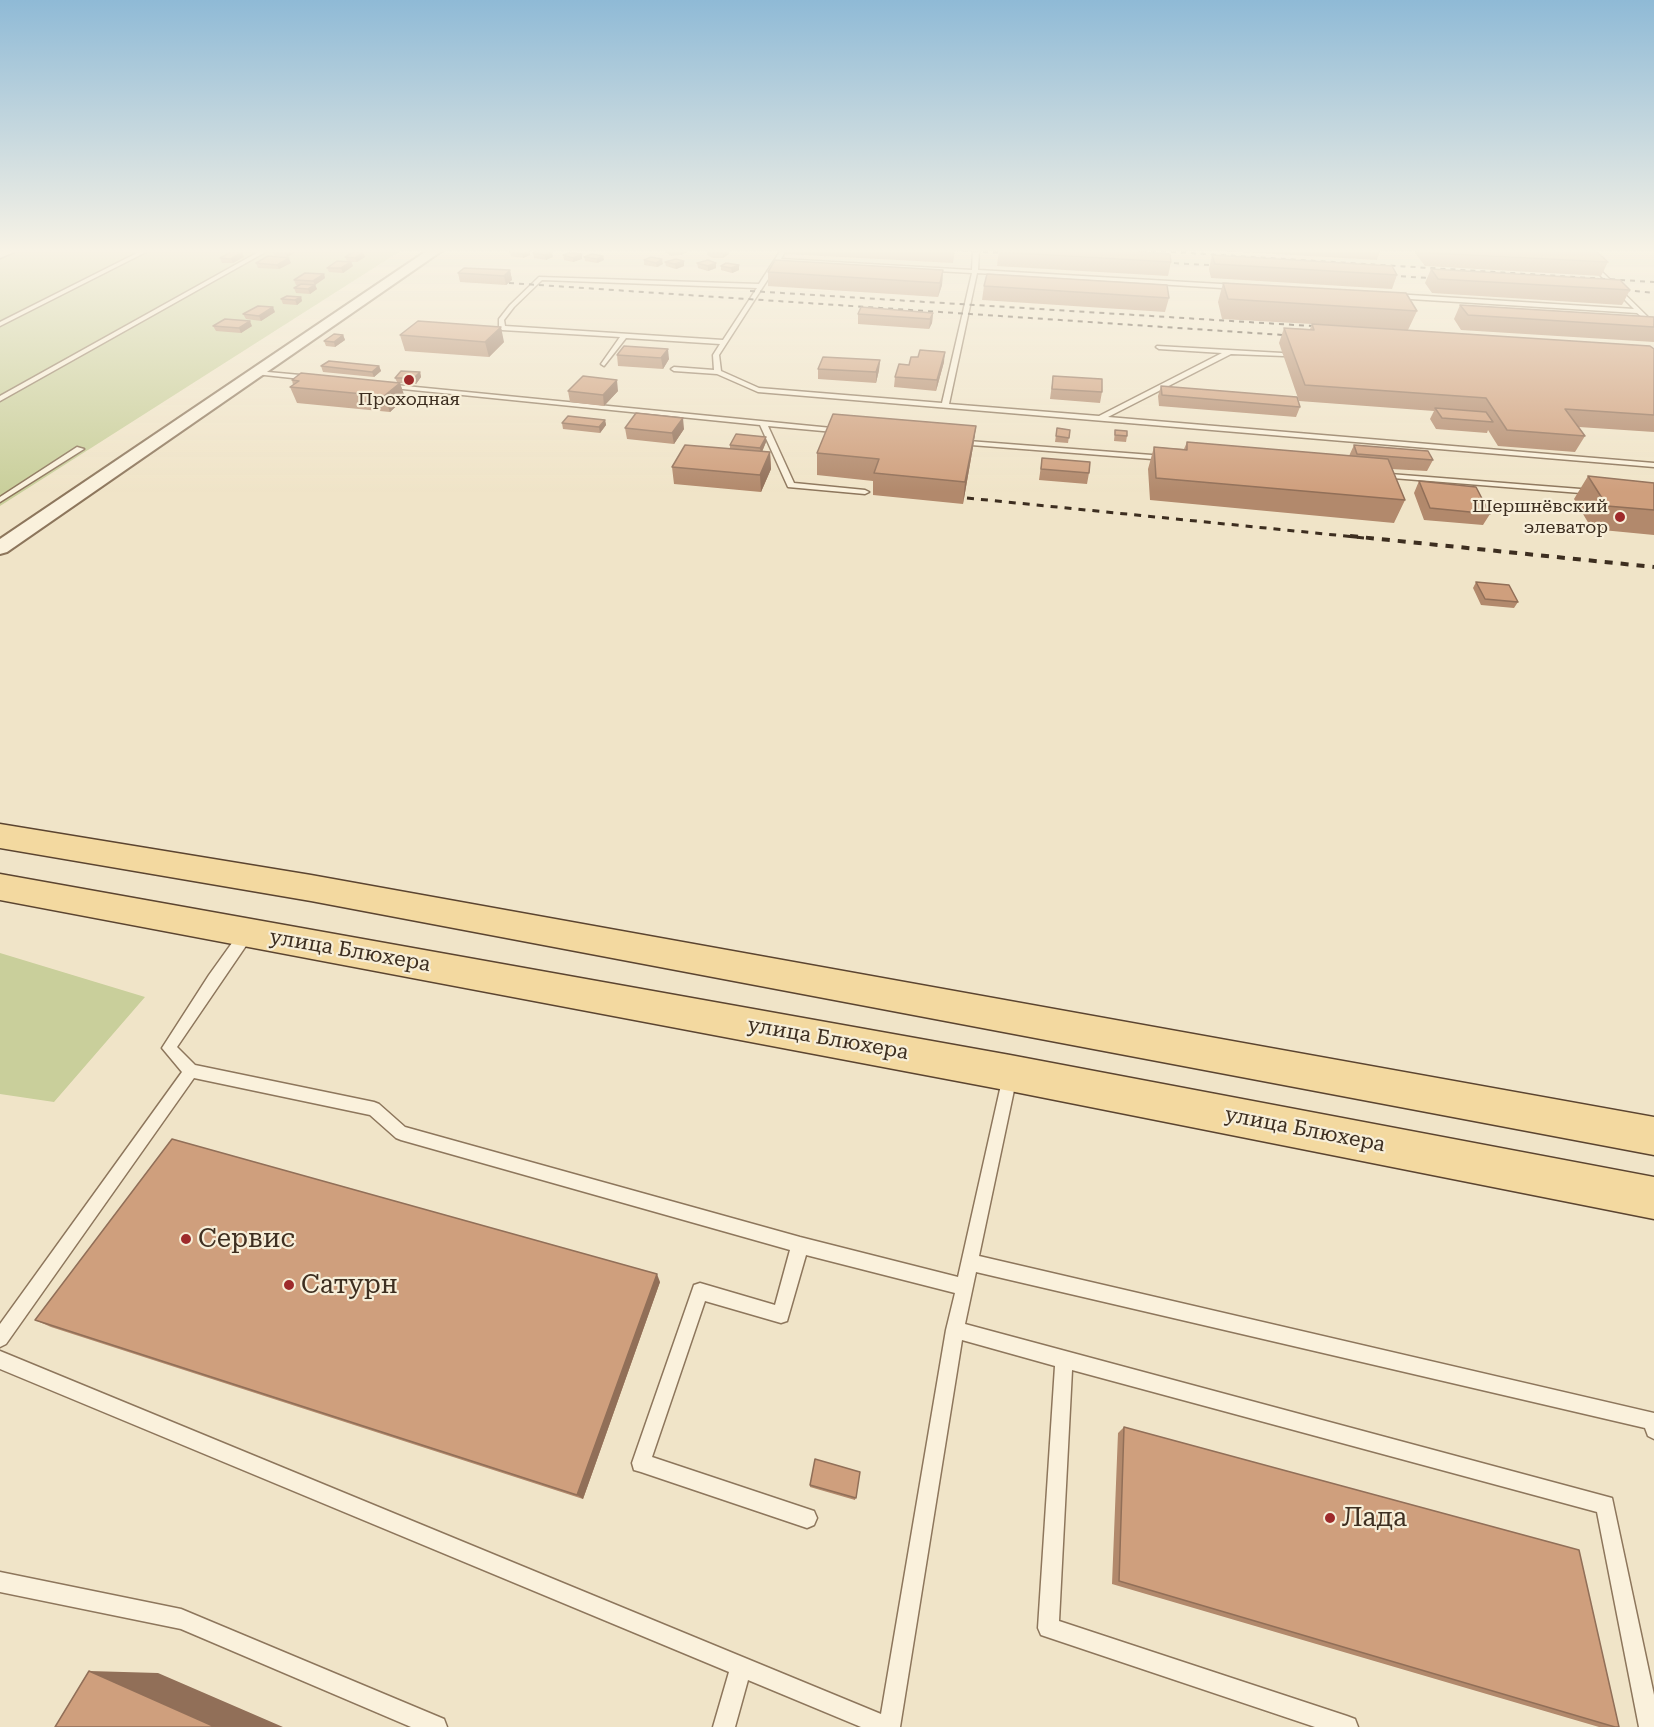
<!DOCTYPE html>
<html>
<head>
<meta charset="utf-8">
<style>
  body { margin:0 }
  canvas { display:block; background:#f0e4c8 }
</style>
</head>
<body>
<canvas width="1654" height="1727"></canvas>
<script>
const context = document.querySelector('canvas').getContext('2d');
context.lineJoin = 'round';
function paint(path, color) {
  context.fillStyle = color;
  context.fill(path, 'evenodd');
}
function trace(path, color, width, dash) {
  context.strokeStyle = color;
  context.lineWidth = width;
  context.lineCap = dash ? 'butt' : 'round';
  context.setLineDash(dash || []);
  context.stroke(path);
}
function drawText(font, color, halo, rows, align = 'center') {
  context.font = font + ' "Roboto Serif",serif';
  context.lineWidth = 4.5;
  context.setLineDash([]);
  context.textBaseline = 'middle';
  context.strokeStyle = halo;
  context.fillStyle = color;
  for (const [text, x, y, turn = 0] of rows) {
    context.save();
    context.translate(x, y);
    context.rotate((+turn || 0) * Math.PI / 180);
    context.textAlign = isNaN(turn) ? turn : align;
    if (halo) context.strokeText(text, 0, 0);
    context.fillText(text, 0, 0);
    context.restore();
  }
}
const green = new Path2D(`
  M 18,250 L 402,250 L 0,506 L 0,258 Z
  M 0,953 L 145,997 L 54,1102 L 0,1094 Z`);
const service = new Path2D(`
  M 143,250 L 150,250 L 0,326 L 0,322 Z
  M 262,250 L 269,250 L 0,401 L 0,396 Z
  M 781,250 L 786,250 L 781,259 L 972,270 L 973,250 L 979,250 L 978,270 L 1238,285 L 1241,287 L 1238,289 L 977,273 L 949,404 L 1099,416 L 1222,353 L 1159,349 L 1156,347 L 1157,346 L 1282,353 L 1284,354 L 1284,356 L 1231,354 L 1108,417 L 1654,463 L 1654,467 L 758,392 L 717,374 L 674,371 L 671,369 L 674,367 L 714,370 L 713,355 L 720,344 L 626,338 L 604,366 L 601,364 L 620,337 L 502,330 L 499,328 L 499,319 L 510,305 L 539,277 L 759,284 ZM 779,262 L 972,273 L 942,403 L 759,388 L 721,371 L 719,355 ZM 542,280 L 757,288 L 723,340 L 505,326 L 504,320 L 514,307 Z
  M 1591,261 L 1654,323 L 1654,328 L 1637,313 L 1394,298 L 1391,296 L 1394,294 L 1634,309 L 1589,264 Z
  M 257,371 L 311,376 L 314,378 L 311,380 L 255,374 L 255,372 Z
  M 385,384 L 842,429 L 845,429 L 845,433 L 768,426 L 794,483 L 865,490 L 869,492 L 865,494 L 788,487 L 760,425 L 383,387 L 383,385 Z
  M 955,440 L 1165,456 L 1169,458 L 1165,460 L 958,444 L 955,444 Z
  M 77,447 L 84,449 L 0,502 L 0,497 Z
  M 1377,473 L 1593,490 L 1597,492 L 1593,494 L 1380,477 L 1377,477 Z
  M 247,928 L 252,929 L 253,933 L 252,937 L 177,1047 L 195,1065 L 374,1102 L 379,1104 L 405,1127 L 800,1237 L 958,1277 L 1003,1076 L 1005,1071 L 1010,1070 L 1015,1071 L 1017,1076 L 979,1256 L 1654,1413 L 1654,1439 L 1648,1436 L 1645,1428 L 976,1272 L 965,1324 L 1612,1498 L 1654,1695 L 1654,1727 L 1639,1727 L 1597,1512 L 1072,1370 L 1059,1621 L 1347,1716 L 1355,1719 L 1358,1727 L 1315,1727 L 1041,1635 L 1038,1628 L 1055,1366 L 962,1340 L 900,1727 L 861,1727 L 748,1680 L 735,1727 L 713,1727 L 729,1672 L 0,1369 L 0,1351 L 881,1714 L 946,1330 L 955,1293 L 806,1255 L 787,1321 L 781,1323 L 705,1301 L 652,1457 L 814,1511 L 817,1518 L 814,1525 L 807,1528 L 641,1472 L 634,1470 L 632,1463 L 694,1285 L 700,1283 L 775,1305 L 790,1250 L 401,1140 L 396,1138 L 370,1115 L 194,1078 L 6,1344 L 0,1347 L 0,1324 L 182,1072 L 162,1048 L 209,975 L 242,929 Z
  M 0,1572 L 181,1609 L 444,1719 L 447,1727 L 411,1727 L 181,1629 L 0,1592 Z`);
const minor = new Path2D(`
  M 15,250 L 14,252 L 0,258 L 0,251 Z`);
const tertiary = new Path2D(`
  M 428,250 L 443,250 L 7,552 L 0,554 L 0,539 Z`);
const primary = new Path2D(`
  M 0,824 L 311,875 L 1654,1117 L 1654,1155 L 311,901 L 0,848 Z
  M 0,874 L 1010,1055 L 1654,1177 L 1654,1219 L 1010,1091 L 0,900 Z`);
const railFar2 = new Path2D(`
  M 953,250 L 1016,254
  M 1141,250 L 1654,282
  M 1154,262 L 1226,266
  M 1381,275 L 1444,279
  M 509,283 L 1298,336
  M 1615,289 L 1654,293
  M 750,291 L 1328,327`);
const railFar1 = new Path2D(`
  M 967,498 L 1365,538`);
const rail = new Path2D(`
  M 1350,536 L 1654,567`);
const wall = new Path2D(`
  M 275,250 L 296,250 L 296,252 L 287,257 L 275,256 L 273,252 Z
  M 665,250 L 687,250 L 687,252 L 681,255 L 671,256 L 665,252 Z
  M 707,250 L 728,250 L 729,254 L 723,258 L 713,258 L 707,255 Z
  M 785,250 L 955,250 L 953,263 L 785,254 Z
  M 999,250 L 1171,262 L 1168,276 L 997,266 Z
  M 1207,250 L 1380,250 L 1377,260 Z
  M 1416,250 L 1595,250 L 1608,262 L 1601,276 L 1425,266 L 1415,253 Z
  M 529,251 L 530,255 L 523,258 L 511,256 L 510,252 Z
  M 363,252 L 365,257 L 357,262 L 351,262 L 353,266 L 343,273 L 329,272 L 327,268 L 347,261 L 345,257 Z
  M 533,253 L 553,257 L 546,260 L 534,258 Z
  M 563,255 L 582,259 L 573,262 L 564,260 Z
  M 1212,255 L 1397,275 L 1392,289 L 1211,278 L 1209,269 Z
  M 603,256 L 604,260 L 597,263 L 585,261 L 584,257 Z
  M 244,257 L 233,263 L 222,263 L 220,258 Z
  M 644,260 L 663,264 L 657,267 L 644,265 Z
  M 684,261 L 684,266 L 676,269 L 666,266 L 665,262 Z
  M 256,263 L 291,263 L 279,269 L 258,268 Z
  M 697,263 L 716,263 L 716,268 L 708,271 L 698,268 Z
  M 739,265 L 739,270 L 732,273 L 721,270 L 721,266 Z
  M 1431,269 L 1630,290 L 1622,305 L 1432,293 L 1425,283 Z
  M 510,270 L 512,280 L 506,285 L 460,282 L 458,273 Z
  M 943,270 L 942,285 L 938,297 L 768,286 L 768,272 Z
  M 324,274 L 325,278 L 315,285 L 317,289 L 310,294 L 296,293 L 294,288 L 300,285 L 296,285 L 294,280 Z
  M 1223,283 L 1417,311 L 1408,330 L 1654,349 L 1654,432 L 1579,427 L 1585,436 L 1575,452 L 1498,446 L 1488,430 L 1487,433 L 1436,429 L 1430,419 L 1434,411 L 1299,401 L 1279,343 L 1284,328 L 1310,329 L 1312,324 L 1222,319 L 1218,302 Z
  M 984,286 L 1169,298 L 1165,312 L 982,300 Z
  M 301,297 L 302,301 L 297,305 L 283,304 L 281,299 Z
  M 1460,305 L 1654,317 L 1654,342 L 1461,330 L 1454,319 Z
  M 275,312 L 261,321 L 246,319 L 243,314 Z
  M 933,313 L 932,323 L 929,329 L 858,324 L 858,314 Z
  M 213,326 L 252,326 L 241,333 L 216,331 Z
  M 343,335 L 345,340 L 335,347 L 326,346 L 324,341 Z
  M 400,335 L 504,342 L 489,357 L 405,351 Z
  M 617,355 L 669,359 L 663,369 L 618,366 Z
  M 880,360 L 879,370 L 876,383 L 818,379 L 818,369 Z
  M 944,362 L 936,391 L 894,387 L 895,377 L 909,365 Z
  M 321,366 L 379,366 L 381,371 L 374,377 L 323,372 Z
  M 420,372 L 421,377 L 416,384 L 400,383 L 405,398 L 390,412 L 297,403 L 290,387 L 293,385 L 292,380 L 397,382 L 395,378 Z
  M 1053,376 L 1102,392 L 1100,403 L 1050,399 Z
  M 1161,386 L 1300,407 L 1296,417 L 1159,406 L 1158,396 Z
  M 568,391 L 618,391 L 604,406 L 570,402 Z
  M 605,420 L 606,425 L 600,433 L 563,429 L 562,423 Z
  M 976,426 L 973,447 L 963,504 L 873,495 L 873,481 L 817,475 L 817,453 Z
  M 625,428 L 684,429 L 674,444 L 627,439 Z
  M 1057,428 L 1070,430 L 1068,443 L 1055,442 Z
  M 1115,430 L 1127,436 L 1126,442 L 1114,441 Z
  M 766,442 L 762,452 L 770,452 L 771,469 L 761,492 L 674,484 L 672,467 L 730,449 L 730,445 Z
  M 1187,442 L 1349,456 L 1354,445 L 1433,460 L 1427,471 L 1391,469 L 1405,500 L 1394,523 L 1150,500 L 1148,469 L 1154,447 L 1184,449 Z
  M 1042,458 L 1089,473 L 1087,484 L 1039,480 Z
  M 1588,476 L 1654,483 L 1654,535 L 1592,529 L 1574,499 Z
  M 1419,481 L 1490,514 L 1483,525 L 1424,520 L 1414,493 Z
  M 1476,582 L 1518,602 L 1514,608 L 1481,605 L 1473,588 Z
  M 660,1282 L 583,1499 L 51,1327 L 35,1320 Z
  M 1124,1427 L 1619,1727 L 1599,1727 L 1112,1584 L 1118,1433 Z
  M 860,1472 L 855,1500 L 810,1487 L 810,1485 Z`);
const shadedWall = new Path2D(`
  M 289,250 L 296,250 L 296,252 L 287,257 L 286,253 Z
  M 687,250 L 687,252 L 681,255 L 680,251 Z
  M 727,250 L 728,250 L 729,254 L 723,258 L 723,253 Z
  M 529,251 L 530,255 L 523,258 L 522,254 Z
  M 242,252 L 244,257 L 233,263 L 231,259 Z
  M 363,252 L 365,257 L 357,262 L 355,258 Z
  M 552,252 L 553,257 L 546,260 L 545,255 Z
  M 582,254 L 582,259 L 573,262 L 573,258 Z
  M 603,256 L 604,260 L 597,263 L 597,259 Z
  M 289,258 L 291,263 L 279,269 L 277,265 Z
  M 662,259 L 663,264 L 657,267 L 656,263 Z
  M 684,261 L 684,266 L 676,269 L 675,264 Z
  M 351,262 L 353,266 L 343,273 L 341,268 Z
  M 716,263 L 716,268 L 708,271 L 708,266 Z
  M 739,265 L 739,270 L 732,273 L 731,268 Z
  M 510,270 L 512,280 L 506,285 L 504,276 Z
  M 943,270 L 942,285 L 938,297 L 940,283 Z
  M 324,274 L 325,278 L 315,285 L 317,289 L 310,294 L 308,289 L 315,285 L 313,281 Z
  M 301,297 L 302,301 L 297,305 L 295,300 Z
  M 273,307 L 275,312 L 261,321 L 259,316 Z
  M 933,313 L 932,323 L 929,329 L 930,319 Z
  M 250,321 L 252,326 L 241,333 L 239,328 Z
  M 501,327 L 504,342 L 489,357 L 485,342 Z
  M 343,335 L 345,340 L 335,347 L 334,342 Z
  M 668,349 L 669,359 L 663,369 L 661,358 Z
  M 945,352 L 944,362 L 936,391 L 937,380 Z
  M 880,360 L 879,370 L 876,383 L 876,372 Z
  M 379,366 L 381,371 L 374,377 L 372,372 Z
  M 420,372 L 421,377 L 416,384 L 414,378 Z
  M 617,380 L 618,391 L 604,406 L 603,395 Z
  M 400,383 L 405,398 L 390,412 L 384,396 Z
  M 683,418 L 684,429 L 674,444 L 672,433 Z
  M 605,420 L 606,425 L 600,433 L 599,427 Z
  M 976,426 L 973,447 L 963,504 L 965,482 Z
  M 766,437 L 766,442 L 761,454 L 760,448 Z
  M 770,452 L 771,469 L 761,492 L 760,475 Z
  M 657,1274 L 660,1282 L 583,1499 L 577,1495 Z
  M 89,1671 L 158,1673 L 283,1727 L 215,1727 Z`);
const building = new Path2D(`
  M 275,250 L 289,250 L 286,253 L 273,252 Z
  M 514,250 L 528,250 L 529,251 L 522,254 L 510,252 Z
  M 541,250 L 542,250 L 552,252 L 545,255 L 533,253 Z
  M 707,250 L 727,250 L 723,253 L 713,253 Z
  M 999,250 L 1107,250 L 1170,254 L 1171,262 L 999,252 Z
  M 1429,250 L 1595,250 L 1608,262 L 1430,253 Z
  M 231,252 L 242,252 L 231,259 L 220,258 Z
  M 353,252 L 363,252 L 355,258 L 345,257 Z
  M 569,253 L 582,254 L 573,258 L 563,255 Z
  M 592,254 L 603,256 L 597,259 L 584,257 Z
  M 1212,255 L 1392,266 L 1397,275 L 1215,264 Z
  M 268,256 L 289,258 L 277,265 L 256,263 Z
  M 651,257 L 662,259 L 656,263 L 644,260 Z
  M 676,259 L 684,261 L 675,264 L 665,262 Z
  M 708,260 L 716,263 L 708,266 L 697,263 Z
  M 775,260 L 943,270 L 940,283 L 768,272 Z
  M 337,261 L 351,262 L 341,268 L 327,268 Z
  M 726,263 L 739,265 L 731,268 L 721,266 Z
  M 464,268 L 510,270 L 504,276 L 458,273 Z
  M 1431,269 L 1620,280 L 1630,290 L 1438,279 Z
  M 305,273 L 324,274 L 313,281 L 294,280 Z
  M 987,274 L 1167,285 L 1169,298 L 984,286 Z
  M 1223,283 L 1406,293 L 1417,311 L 1228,299 Z
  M 301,284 L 315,285 L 308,289 L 294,288 Z
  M 287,296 L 301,297 L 295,300 L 281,299 Z
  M 1460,305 L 1654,317 L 1654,327 L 1468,315 Z
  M 258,306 L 273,307 L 259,316 L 243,314 Z
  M 861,307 L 933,313 L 930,319 L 858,314 Z
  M 225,319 L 250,321 L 239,328 L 213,326 Z
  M 418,321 L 501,327 L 485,342 L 400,335 Z
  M 1312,324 L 1650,346 L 1654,349 L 1654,415 L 1565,409 L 1585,436 L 1507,430 L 1486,398 L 1305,385 L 1284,328 L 1314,330 Z
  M 334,334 L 343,335 L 334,342 L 324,341 Z
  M 624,346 L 668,349 L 661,358 L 617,355 Z
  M 920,350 L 945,352 L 937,380 L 895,377 L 899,364 L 909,365 L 911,357 L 918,357 Z
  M 823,357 L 880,360 L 876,372 L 818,369 Z
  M 329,361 L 379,366 L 372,372 L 321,366 Z
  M 401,371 L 420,372 L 414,378 L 395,378 Z
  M 301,373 L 400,383 L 384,396 L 290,387 L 299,381 L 292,380 Z
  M 583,376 L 617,380 L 603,395 L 568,391 Z
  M 1053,376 L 1102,379 L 1102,392 L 1052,389 Z
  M 1161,386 L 1297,397 L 1300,407 L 1162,395 Z
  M 1435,408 L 1486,412 L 1493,422 L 1442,418 Z
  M 636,413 L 683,418 L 672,433 L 625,428 Z
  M 833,414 L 976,426 L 965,482 L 874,473 L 879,459 L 817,453 Z
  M 568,416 L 605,420 L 599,427 L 562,423 Z
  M 1057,428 L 1070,430 L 1069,438 L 1056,436 Z
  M 1115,430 L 1127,431 L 1127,436 L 1115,435 Z
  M 736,434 L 766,437 L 760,448 L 730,445 Z
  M 1187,442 L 1388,459 L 1405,500 L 1156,478 L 1154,447 L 1187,450 Z
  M 685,445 L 770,452 L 760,475 L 672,467 Z
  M 1354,445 L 1428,451 L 1433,460 L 1357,454 Z
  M 1042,458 L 1090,462 L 1089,473 L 1041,469 Z
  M 1588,476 L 1654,483 L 1654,510 L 1607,506 Z
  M 1419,481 L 1476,487 L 1490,514 L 1430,508 Z
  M 1476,582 L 1509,585 L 1518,602 L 1485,599 Z
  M 172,1139 L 657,1274 L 577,1495 L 35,1320 Z
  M 1124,1427 L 1579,1550 L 1619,1727 L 1615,1727 L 1119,1581 Z
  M 815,1459 L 860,1472 L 856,1498 L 810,1485 Z
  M 89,1671 L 215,1727 L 55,1727 Z`);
const markers = [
  [409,380,6,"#9e2a2b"],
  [1620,517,6,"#9e2a2b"],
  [186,1239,6,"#9e2a2b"],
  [289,1285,6,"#9e2a2b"],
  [1330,1518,6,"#9e2a2b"]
];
const farPoinames = [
  ["Проходная",409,400],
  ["Шершнёвский",1608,507,"right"],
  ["элеватор",1608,528,"right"]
];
const streetNames = [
  ["улица Блюхера",350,951,10],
  ["улица Блюхера",828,1039,10],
  ["улица Блюхера",1305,1130,11]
];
const nearPoinames = [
  ["Сервис",198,1239],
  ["Сатурн",301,1285],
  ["Лада",1342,1518]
];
paint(green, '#c9cf9b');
trace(service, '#8d765c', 3);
trace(minor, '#8d765c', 3);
trace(tertiary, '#8d765c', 4);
trace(primary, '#5b4430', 3);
paint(service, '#faf1dc');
paint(minor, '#faf1dc');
paint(tertiary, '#faf1dc');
paint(primary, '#f3d9a0');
trace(railFar2, '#3d2e20', 2, [5, 5]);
trace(railFar1, '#3d2e20', 3, [7, 7]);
trace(rail, '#3d2e20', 4, [8, 8]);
paint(wall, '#b2896c');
paint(shadedWall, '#916f58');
paint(building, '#cf9f7d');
trace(building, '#916f58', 1.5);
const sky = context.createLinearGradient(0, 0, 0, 492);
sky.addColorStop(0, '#8fbad6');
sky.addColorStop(0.51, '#f8f3e6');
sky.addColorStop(1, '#f8f3e600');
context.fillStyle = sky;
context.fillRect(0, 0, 1654, 492);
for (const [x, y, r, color] of markers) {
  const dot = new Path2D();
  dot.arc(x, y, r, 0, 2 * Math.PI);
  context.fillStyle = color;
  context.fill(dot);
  trace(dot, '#f7eed8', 2);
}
drawText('18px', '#3d2e20', '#f7eed8', farPoinames);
drawText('21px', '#3d2e20', '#f7eed8', streetNames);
drawText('26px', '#3d2e20', '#f7eed8', nearPoinames, 'left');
</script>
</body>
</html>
